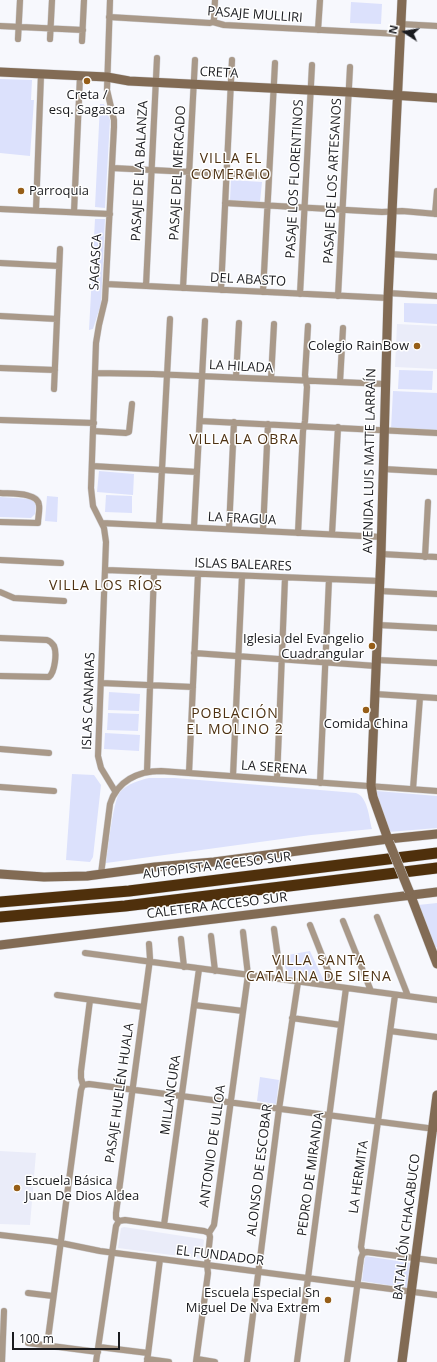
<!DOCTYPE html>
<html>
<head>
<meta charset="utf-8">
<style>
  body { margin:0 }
  #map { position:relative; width:437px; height:1362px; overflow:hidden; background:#f7f8fd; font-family:"Open Sans",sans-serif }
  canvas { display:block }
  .north { position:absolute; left:385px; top:12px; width:40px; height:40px; -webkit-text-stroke:3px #fff; paint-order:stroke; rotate:282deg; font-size:11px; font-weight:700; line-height:16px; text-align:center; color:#1a1b1f }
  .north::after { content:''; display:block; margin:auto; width:14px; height:18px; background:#1a1b1f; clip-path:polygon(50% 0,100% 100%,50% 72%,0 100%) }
  .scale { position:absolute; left:12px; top:1332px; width:108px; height:18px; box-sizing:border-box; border:2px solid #1a1b1f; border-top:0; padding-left:5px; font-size:12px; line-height:14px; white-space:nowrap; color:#1a1b1f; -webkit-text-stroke:3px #fff; paint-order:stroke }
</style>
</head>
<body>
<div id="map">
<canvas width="437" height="1362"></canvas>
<div class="north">N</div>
<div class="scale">100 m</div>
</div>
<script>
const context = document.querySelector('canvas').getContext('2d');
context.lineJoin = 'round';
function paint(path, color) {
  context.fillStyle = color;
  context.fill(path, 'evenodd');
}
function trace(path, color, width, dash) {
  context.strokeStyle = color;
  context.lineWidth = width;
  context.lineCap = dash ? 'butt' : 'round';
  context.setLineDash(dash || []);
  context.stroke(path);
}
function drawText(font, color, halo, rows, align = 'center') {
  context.font = font + ' "Open Sans",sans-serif';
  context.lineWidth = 3;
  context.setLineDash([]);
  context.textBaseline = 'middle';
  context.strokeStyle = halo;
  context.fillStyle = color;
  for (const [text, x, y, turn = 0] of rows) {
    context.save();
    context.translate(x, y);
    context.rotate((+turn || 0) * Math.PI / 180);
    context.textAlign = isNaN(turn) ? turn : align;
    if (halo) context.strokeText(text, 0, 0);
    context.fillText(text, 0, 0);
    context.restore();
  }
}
const built = new Path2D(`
  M 397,324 L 437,326 L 437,369 L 395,367 Z
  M 0,1151 L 36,1153 L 30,1225 L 0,1224 Z
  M 124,1227 L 202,1239 L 204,1240 L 202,1259 L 118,1248 L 121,1228 Z`);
const green = new Path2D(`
  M 351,2 L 382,4 L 381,24 L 350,23 Z
  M 0,79 L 32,80 L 31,100 L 34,100 L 30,156 L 0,153 Z
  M 100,104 L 104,104 L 110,120 L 105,208 L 95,207 Z
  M 231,180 L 262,182 L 260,202 L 230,200 Z
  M 95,219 L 105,219 L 101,304 L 93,329 L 89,330 Z
  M 404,303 L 437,304 L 437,324 L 404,322 Z
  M 399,370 L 433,371 L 432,390 L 398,389 Z
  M 393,391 L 437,393 L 437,432 L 391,429 Z
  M 99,471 L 134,474 L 133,495 L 97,492 Z
  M 106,495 L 132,496 L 132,513 L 105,512 Z
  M 47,496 L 58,497 L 57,522 L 45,521 Z
  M 0,497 L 33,499 L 36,503 L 35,514 L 31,518 L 0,517 Z
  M 109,692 L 140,694 L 139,711 L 108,710 Z
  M 108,713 L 139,714 L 138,731 L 107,730 Z
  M 105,733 L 140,735 L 139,751 L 104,749 Z
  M 72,774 L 94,775 L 101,785 L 93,857 L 90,862 L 66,860 Z
  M 149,778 L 175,778 L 356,793 C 368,797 369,818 372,829 L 311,835 L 106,863 C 108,850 113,800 120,792 C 127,784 140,780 149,778 Z
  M 377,791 L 437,796 L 437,828 L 389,832 L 374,793 Z
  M 437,903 L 437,947 L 433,948 L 418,905 Z
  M 310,951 L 324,981 L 288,976 L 282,956 Z
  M 260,1077 L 279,1080 L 276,1104 L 257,1101 Z
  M 365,1256 L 411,1263 L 407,1288 L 362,1281 Z`);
const street = new Path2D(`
  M 110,0 L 107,90 L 114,120 L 114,127 L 105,300 L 99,325 L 96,343 L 91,488 L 93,506 L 104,528 L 106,542 L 98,756 L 101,768 L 115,791
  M 109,17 L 210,23 L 213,22 L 224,25 L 400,34
  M 213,22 L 214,19 L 215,0
  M 400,24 L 437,26
  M 0,26 L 83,30
  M 318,30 L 320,0
  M 18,39 L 20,0
  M 50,39 L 52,0
  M 82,41 L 84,0
  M 112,168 L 269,176
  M 225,203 L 382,212 L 402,211 L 437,214
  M 0,209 L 110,214
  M 36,210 L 41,74
  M 74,212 L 80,76
  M 435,214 L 437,191
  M 390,254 L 437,257
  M 0,263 L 59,266
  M 106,284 L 388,298
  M 146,286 L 157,58
  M 183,288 L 195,60
  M 221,290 L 232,60
  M 263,292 L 275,63
  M 388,293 L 437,296
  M 300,294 L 312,65
  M 338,296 L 350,67
  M 0,316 L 57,319
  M 0,368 L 55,370
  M 95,373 L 153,374 L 385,384
  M 236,377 L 239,323
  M 271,379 L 274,324
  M 340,382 L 343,328
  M 54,389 L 60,249
  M 0,420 L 94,423
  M 200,421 L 437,433
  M 93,431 L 126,433 L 129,432 L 132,404
  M 92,466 L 197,472
  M 383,469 L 437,472
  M 0,493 C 10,494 38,492 39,505 C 40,510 38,517 38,523 L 0,522
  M 102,523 L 382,537
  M 159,526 L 170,319
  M 194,527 L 205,321
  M 229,529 L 234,422
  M 263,531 L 268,424
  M 298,533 L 303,431 L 305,421 L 307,387 L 305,375 L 308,326
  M 332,534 L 338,427
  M 381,554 L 437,557
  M 425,557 L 428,502
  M 0,560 L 61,563
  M 106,570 L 380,581
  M 380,591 L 437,594
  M 0,592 L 14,598 L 64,601
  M 378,625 L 437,628
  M 0,638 L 47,640 C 50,641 52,643 54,646 C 57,653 55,672 49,677 L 0,676
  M 194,653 L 376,666
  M 377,660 L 437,663
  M 101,683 L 193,687
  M 375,694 L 437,698
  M 0,749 L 49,753
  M 147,772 L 154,572
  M 189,773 L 198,574
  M 233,776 L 242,576
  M 277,779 L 285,578
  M 320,783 L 329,579
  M 0,787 L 54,791
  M 413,789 L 420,697
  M 101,874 L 110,804 C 117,781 138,771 161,771 L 437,791
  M 377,917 L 408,996
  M 343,921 L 371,991
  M 310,925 L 334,986
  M 274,929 L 281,979
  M 211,936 L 215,971
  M 181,939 L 184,967
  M 85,953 L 437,1000
  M 57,995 L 143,1007
  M 194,1005 L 243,1011
  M 292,1018 L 341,1025
  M 390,1031 L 437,1037
  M 83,1085 L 89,1084 L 435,1129
  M 119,1221 L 116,1218 L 116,1213 L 150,959 L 149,944
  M 119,1221 L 125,1220 L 204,1231 L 209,1233
  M 164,1225 L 199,969
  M 0,1235 L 51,1241 L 100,1251 L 437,1295
  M 363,1253 L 367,1252 L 437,1261
  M 28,1293 L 53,1296
  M 28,1343 L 98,1352
  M 47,1346 L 81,1090 L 83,1085 L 81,1078 L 81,1071 L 90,1000
  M 99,1347 L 148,1353
  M 147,1359 L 169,1362
  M 197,1359 L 215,1362
  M 2,1362 L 4,1311
  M 96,1362 L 116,1226 L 119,1221
  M 147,1362 L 160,1259
  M 196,1362 L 208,1273 L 207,1265 L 210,1237 L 209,1233 L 214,1225 L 248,975 L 243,932
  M 247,1362 L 279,1109 L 298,982
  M 297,1362 L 346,988
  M 347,1362 L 361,1258 L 363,1253 L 361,1247 L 395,995`);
const secondary = new Path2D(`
  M 0,72 L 107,77 L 129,81 L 348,92 L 437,98
  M 389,842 L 373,797 L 371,786 L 381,554 L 388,298 L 402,0
  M 0,874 L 44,877 L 87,876 L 155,867 L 214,862 L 388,839 L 437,834
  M 409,891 L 437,964
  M 0,945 L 437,892
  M 402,1362 L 437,1095`);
const highway = new Path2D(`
  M 0,902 L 129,891 L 437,853
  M 0,917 L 125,906 L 437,868`);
const secondaryBridge = new Path2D(`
  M 389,842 L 409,891`);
const markers = [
  [87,81,4,"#965e18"],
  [21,191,4,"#965e18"],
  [417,346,4,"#965e18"],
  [372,646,4,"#965e18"],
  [366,710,4,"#965e18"],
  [17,1188,4,"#965e18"],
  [328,1300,4,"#965e18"]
];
const streetNames = [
  ["PASAJE MULLIRI",255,15,4],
  ["CRETA",219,73,3],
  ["PASAJE DE LA BALANZA",140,171,-87],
  ["PASAJE DEL MERCADO",178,173,-87],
  ["PASAJE LOS FLORENTINOS",295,179,-87],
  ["PASAJE DE LOS ARTESANOS",333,181,-87],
  ["SAGASCA",96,262,-87],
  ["DEL ABASTO",248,280,3],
  ["LA HILADA",241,367,3],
  ["AVENIDA LUIS MATTE LARRAÍN",370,461,-89],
  ["LA FRAGUA",242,519,3],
  ["ISLAS BALEARES",243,565,2],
  ["ISLAS CANARIAS",89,701,-88],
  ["LA SERENA",274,768,4],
  ["AUTOPISTA ACCESO SUR",217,866,-7],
  ["CALETERA ACCESO SUR",217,906,-7],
  ["PASAJE HUELÉN HUALA",120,1093,-82],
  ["MILLANCURA",171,1095,-82],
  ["ANTONIO DE ULLOA",213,1146,-82],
  ["ALONSO DE ESCOBAR",260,1170,-83],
  ["PEDRO DE MIRANDA",311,1174,-82],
  ["LA HERMITA",359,1177,-82],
  ["BATALLÓN CHACABUCO",407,1227,-83],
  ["EL FUNDADOR",220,1256,7]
];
const poiNames = [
  ["Creta /",87,95,"center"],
  ["esq. Sagasca",87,110,"center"],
  ["Parroquia",29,191,"left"],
  ["Colegio RainBow",409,346],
  ["Iglesia del Evangelio",364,639],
  ["Cuadrangular",364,654],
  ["Comida China",366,724,"center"],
  ["Escuela Básica",25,1181,"left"],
  ["Juan De Dios Aldea",25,1196,"left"],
  ["Escuela Especial Sn",320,1293],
  ["Miguel De Nva Extrem",320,1308]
];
const neighbourhoodNames = [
  ["VILLA EL",231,159],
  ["COMERCIO",231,175],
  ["VILLA LA OBRA",244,440],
  ["VILLA LOS RÍOS",106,586],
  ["POBLACIÓN",235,714],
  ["EL MOLINO 2",235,730],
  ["VILLA SANTA",319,961],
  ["CATALINA DE SIENA",319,977]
];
paint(built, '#eaecf9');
paint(green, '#dce1fc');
trace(street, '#d4d5d9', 7);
trace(secondary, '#d4d5d9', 10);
trace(highway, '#d4d5d9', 12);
trace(street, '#a99989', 6);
trace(secondary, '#826b54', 9);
trace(highway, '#4f300c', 11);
trace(secondaryBridge, '#d4d5d9', 10, []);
trace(secondaryBridge, '#826b54', 9);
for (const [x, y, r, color] of markers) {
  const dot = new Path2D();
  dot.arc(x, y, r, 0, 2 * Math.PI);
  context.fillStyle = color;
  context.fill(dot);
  trace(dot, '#fff', 1.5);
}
drawText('13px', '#1a1b1f', '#fff', streetNames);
drawText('13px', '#1a1b1f', '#fff', poiNames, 'right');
context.letterSpacing = '1px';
drawText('14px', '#4d3112', '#fff', neighbourhoodNames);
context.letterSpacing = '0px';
</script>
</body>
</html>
